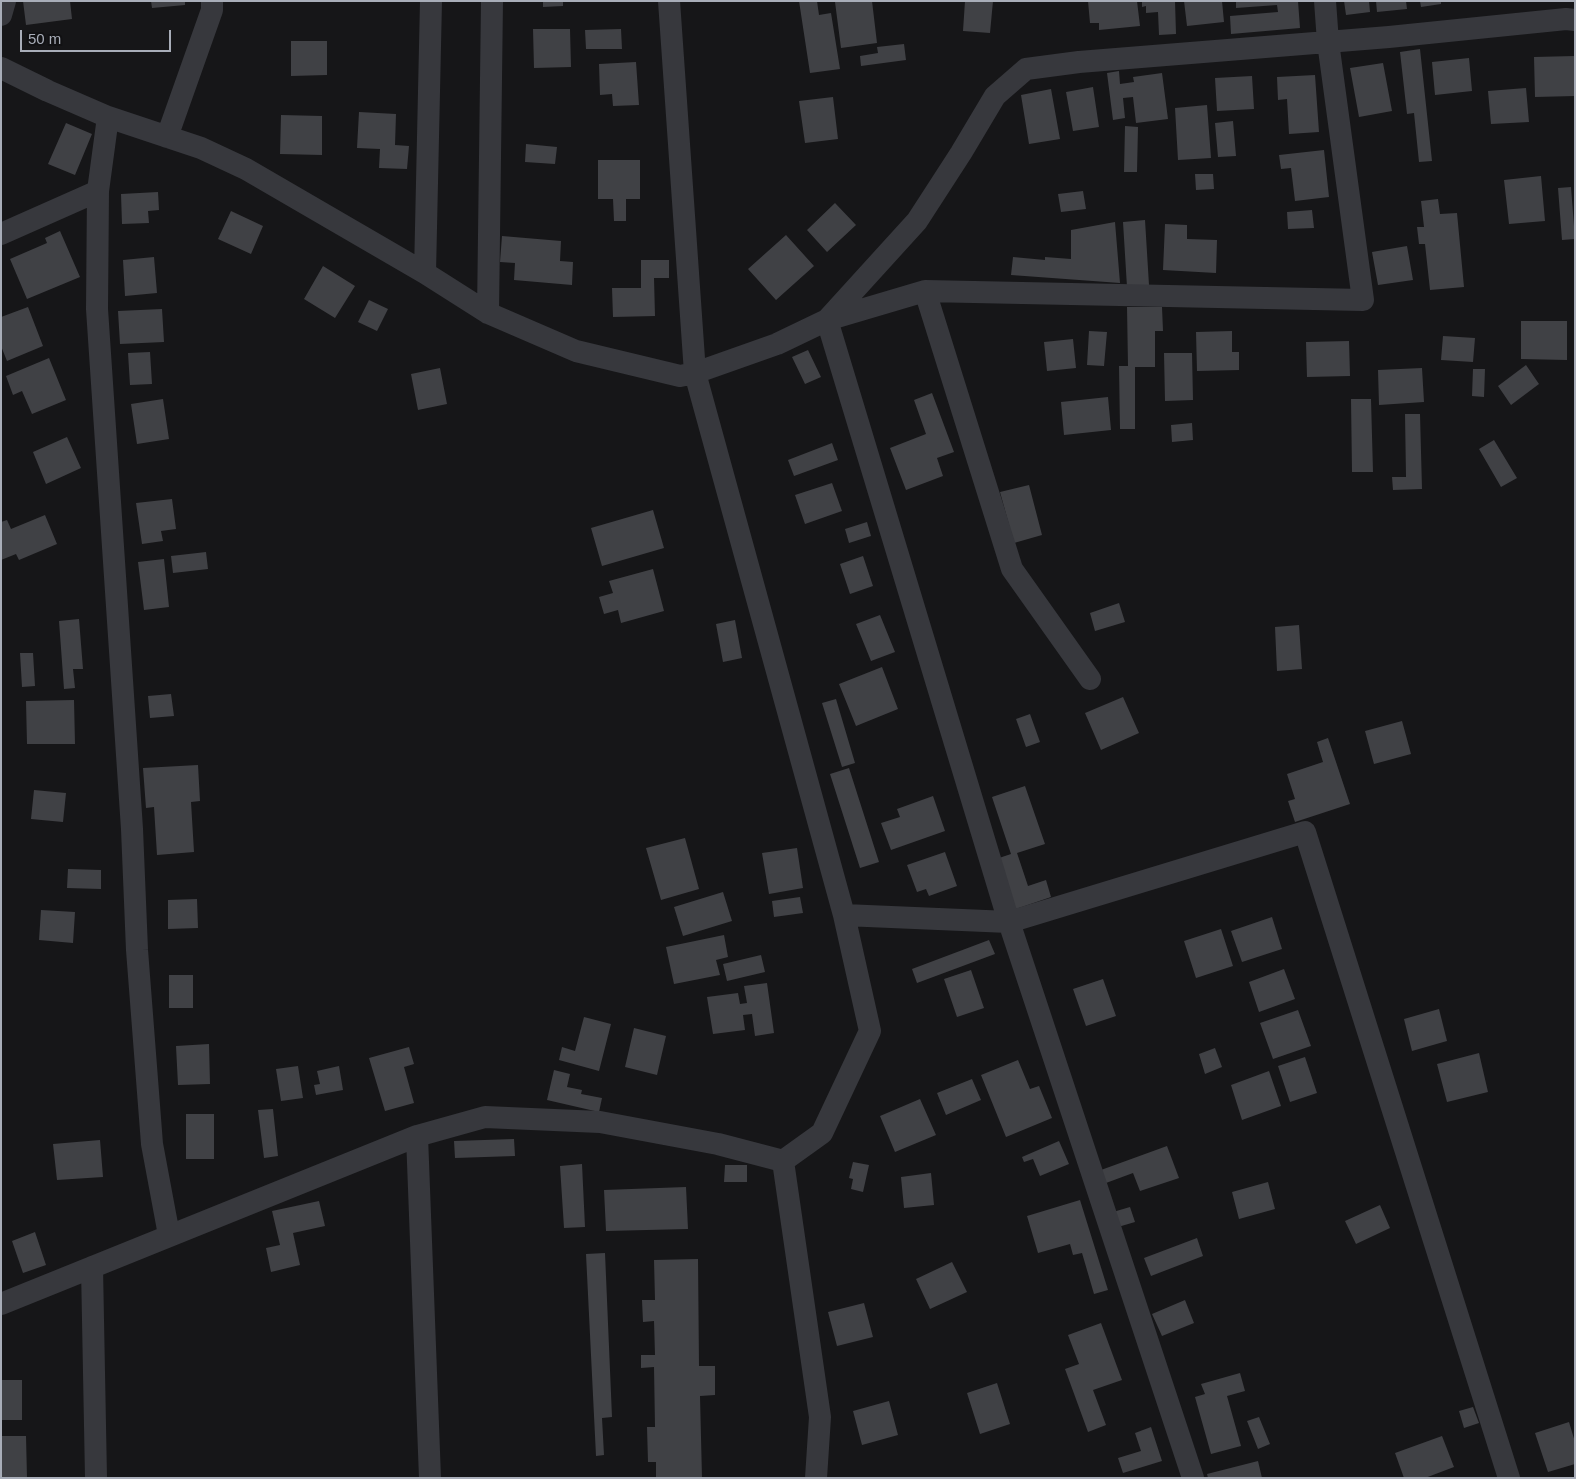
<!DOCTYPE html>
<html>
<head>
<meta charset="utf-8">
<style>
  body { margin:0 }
  #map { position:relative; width:1576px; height:1479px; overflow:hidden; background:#161618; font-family:Helvetica,sans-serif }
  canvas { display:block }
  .frame { position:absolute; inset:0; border:2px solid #a8adb8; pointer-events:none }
  .scale { position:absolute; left:20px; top:30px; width:151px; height:22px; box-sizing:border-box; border:2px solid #a8adb8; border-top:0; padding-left:6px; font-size:15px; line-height:18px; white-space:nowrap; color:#a8adb8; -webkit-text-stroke:4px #111113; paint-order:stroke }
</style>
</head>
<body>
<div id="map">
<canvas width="1576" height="1479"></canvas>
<div class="frame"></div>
<div class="scale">50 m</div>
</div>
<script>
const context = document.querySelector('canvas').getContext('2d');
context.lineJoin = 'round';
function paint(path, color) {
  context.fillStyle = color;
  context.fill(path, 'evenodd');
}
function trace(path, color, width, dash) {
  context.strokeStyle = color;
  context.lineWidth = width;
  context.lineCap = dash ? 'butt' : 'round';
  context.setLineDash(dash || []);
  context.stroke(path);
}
const building = new Path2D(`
  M 23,1 L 70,1 L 72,19 L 26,25 Z
  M 151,1 L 185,1 L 185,5 L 152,8 Z
  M 543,1 L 563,1 L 563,6 L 543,7 Z
  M 799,1 L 817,1 L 819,15 L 831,13 L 840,69 L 810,73 Z
  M 842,1 L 872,1 L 877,43 L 841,48 L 835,2 Z
  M 965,1 L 993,1 L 990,33 L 963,31 Z
  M 1088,1 L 1137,1 L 1140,26 L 1099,30 L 1099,23 L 1090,23 Z
  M 1142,1 L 1175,1 L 1176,34 L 1159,35 L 1158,12 L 1146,13 L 1146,6 L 1142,7 Z
  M 1184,1 L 1222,1 L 1224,22 L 1187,26 Z
  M 1236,1 L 1298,1 L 1300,28 L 1231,34 L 1230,16 L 1278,12 L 1277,5 L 1236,8 Z
  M 1344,1 L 1369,1 L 1370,12 L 1346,15 Z
  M 1376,1 L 1406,1 L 1407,9 L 1377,12 Z
  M 1420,1 L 1441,1 L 1441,4 L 1421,7 Z
  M 533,29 L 570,29 L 571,67 L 534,68 Z
  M 621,29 L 622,49 L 586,49 L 585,30 Z
  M 291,41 L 327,41 L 327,75 L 291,76 Z
  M 904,44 L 906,60 L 861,66 L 860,56 L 878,53 L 877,47 Z
  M 1420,49 L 1432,161 L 1419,162 L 1414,113 L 1407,114 L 1400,52 Z
  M 1575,56 L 1575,96 L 1535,97 L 1534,57 Z
  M 1469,58 L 1472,91 L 1435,95 L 1432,62 Z
  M 636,62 L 639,105 L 613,106 L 612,94 L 600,95 L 599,64 Z
  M 1383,63 L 1392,111 L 1359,117 L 1350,68 Z
  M 1119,71 L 1120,84 L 1134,82 L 1133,77 L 1162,73 L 1168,119 L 1136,123 L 1133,97 L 1123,98 L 1125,118 L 1113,120 L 1107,73 Z
  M 1315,75 L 1319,132 L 1289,134 L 1287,99 L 1278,100 L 1277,77 Z
  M 1252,76 L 1254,109 L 1217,111 L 1215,78 Z
  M 1093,87 L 1099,127 L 1073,131 L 1066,92 Z
  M 1526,88 L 1529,122 L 1491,124 L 1488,91 Z
  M 1051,89 L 1060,139 L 1029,144 L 1021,95 Z
  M 833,97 L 838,139 L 805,143 L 799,101 Z
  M 1207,105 L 1211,158 L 1178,160 L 1175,108 Z
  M 359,112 L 396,114 L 395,145 L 409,146 L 407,169 L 379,168 L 380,149 L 357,148 Z
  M 281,115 L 322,116 L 322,155 L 280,154 Z
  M 1233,121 L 1236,156 L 1218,157 L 1215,123 Z
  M 66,123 L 92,134 L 75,175 L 48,164 Z
  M 1125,126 L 1138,127 L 1137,172 L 1124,172 Z
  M 526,144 L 557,147 L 555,164 L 525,162 Z
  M 1324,150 L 1329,197 L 1295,201 L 1291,168 L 1281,169 L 1279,155 Z
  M 598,160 L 640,160 L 640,199 L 626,199 L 626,221 L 614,221 L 613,199 L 598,199 Z
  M 1195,174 L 1213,174 L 1214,189 L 1196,190 Z
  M 1541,176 L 1545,221 L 1509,224 L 1504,180 Z
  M 1571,187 L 1575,239 L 1562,240 L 1558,188 Z
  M 1083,191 L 1086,209 L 1061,212 L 1058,194 Z
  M 158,192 L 159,210 L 148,211 L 149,223 L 122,224 L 121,194 Z
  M 1438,199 L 1440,214 L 1457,213 L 1464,287 L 1430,290 L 1425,244 L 1419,244 L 1417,227 L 1424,227 L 1421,201 Z
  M 835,203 L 856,225 L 827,252 L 807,230 Z
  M 1312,210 L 1314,228 L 1288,229 L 1287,212 Z
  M 231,211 L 263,226 L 251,254 L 218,239 Z
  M 1145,220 L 1149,285 L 1127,287 L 1123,222 Z
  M 1115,222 L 1120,283 L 1011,275 L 1013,257 L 1045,260 L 1045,257 L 1071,259 L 1071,230 Z
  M 1165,224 L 1187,225 L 1187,239 L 1217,240 L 1216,273 L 1163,270 Z
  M 60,231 L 80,277 L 27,299 L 10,259 L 47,243 L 45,238 Z
  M 786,235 L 814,266 L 776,300 L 748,269 Z
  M 502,236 L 561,241 L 560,261 L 573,262 L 572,285 L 514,280 L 515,263 L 500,262 Z
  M 1407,246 L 1413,280 L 1378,285 L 1372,252 Z
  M 154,257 L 157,293 L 125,296 L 123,260 Z
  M 641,260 L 669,260 L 669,278 L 654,278 L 655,316 L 613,317 L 612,288 L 641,288 Z
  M 323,266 L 355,286 L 335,318 L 304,299 Z
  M 369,300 L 388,309 L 377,331 L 358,322 Z
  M 28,307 L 43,346 L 7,361 L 1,346 L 1,317 Z
  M 1127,307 L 1162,307 L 1163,331 L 1155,331 L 1155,367 L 1135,367 L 1135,429 L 1120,429 L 1119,366 L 1128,366 Z
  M 162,309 L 164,342 L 120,344 L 118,311 Z
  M 1521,321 L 1567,321 L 1567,360 L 1521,359 Z
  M 1089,331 L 1107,332 L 1104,366 L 1087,365 Z
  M 1232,331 L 1232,352 L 1239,352 L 1239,370 L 1197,371 L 1196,332 Z
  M 1443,336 L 1475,338 L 1473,362 L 1441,360 Z
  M 1073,339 L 1076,368 L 1047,371 L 1044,342 Z
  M 1349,341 L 1350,376 L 1307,377 L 1306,342 Z
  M 808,350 L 821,377 L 805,384 L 792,357 Z
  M 150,352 L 152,384 L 130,385 L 128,353 Z
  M 1164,353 L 1192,353 L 1193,400 L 1165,401 Z
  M 49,358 L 66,400 L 32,414 L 22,391 L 13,395 L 6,376 Z
  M 1526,365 L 1539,384 L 1511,405 L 1498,386 Z
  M 440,368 L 447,404 L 418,410 L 411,374 Z
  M 1422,368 L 1424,402 L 1379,405 L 1378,370 Z
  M 1473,369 L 1485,369 L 1484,397 L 1472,396 Z
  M 932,393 L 954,452 L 937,458 L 943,476 L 906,490 L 890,448 L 926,434 L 914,400 Z
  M 1108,397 L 1111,430 L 1064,435 L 1061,402 Z
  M 163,399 L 169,439 L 137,444 L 131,404 Z
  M 1351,399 L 1371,399 L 1373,472 L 1352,472 Z
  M 1405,414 L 1420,414 L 1422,489 L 1393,490 L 1392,477 L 1406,477 Z
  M 1192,423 L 1193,440 L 1172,442 L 1171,425 Z
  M 67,437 L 81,468 L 46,484 L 33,452 Z
  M 1494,440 L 1517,478 L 1501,487 L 1479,449 Z
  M 832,443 L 838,460 L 794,476 L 788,460 Z
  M 832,483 L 842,511 L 805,524 L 795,495 Z
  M 1029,485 L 1042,535 L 1014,543 L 1000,492 Z
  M 172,499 L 176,529 L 161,531 L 163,541 L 142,544 L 136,503 Z
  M 653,510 L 664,548 L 602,566 L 591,528 Z
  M 45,515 L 57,544 L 19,560 L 16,554 L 1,560 L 1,522 L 7,520 L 11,529 Z
  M 867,522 L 871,536 L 849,543 L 845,529 Z
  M 206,552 L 208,569 L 173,573 L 171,556 Z
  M 863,556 L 873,586 L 850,594 L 840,564 Z
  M 164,559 L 169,607 L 144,610 L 138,562 Z
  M 653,569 L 664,611 L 621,623 L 618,610 L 604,614 L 599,597 L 613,593 L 609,581 Z
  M 1119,603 L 1125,622 L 1095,631 L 1090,613 Z
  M 880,615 L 895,652 L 871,661 L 856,624 Z
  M 79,619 L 83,669 L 73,669 L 75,688 L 64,689 L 59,621 Z
  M 735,620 L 742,658 L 723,662 L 716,624 Z
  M 1299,625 L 1302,669 L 1277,671 L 1275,627 Z
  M 20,653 L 33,653 L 35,686 L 22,687 Z
  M 882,667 L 898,709 L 856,726 L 839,684 Z
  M 171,694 L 174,716 L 150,718 L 148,696 Z
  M 1123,697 L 1139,733 L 1101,750 L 1085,713 Z
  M 836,699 L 855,763 L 842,767 L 822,703 Z
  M 74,700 L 75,744 L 27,744 L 26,701 Z
  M 1030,714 L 1040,742 L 1026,747 L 1016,719 Z
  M 1402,721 L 1411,754 L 1374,764 L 1365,731 Z
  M 1328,738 L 1350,804 L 1295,822 L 1288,801 L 1295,799 L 1287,774 L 1323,762 L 1317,742 Z
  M 198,765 L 200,801 L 191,802 L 194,852 L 157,855 L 154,807 L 146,808 L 143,768 Z
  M 849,768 L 879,862 L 860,868 L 830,774 Z
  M 1025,786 L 1045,844 L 1017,853 L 1028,886 L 1046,880 L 1051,897 L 1013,910 L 996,859 L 1011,854 L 992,797 Z
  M 34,790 L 66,793 L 63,822 L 31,819 Z
  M 933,796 L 945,831 L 891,850 L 881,823 L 900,817 L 897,809 Z
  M 685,838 L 699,889 L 661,900 L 646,848 Z
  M 797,848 L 803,888 L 769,894 L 762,853 Z
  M 945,852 L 957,886 L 929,896 L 926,889 L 917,892 L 907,865 Z
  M 68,869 L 101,870 L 101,889 L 67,888 Z
  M 723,892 L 732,921 L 683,936 L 674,907 Z
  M 800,897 L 803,913 L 774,917 L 772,901 Z
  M 197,899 L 198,928 L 168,929 L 168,900 Z
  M 41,910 L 75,912 L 73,943 L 39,940 Z
  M 1272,917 L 1282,949 L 1242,962 L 1231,931 Z
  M 1221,929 L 1233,966 L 1196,978 L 1184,941 Z
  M 724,935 L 728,957 L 716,960 L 720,975 L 674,984 L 666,947 Z
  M 989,940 L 995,954 L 917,983 L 912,969 Z
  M 761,955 L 765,972 L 727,981 L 723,964 Z
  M 1284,969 L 1295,999 L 1259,1012 L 1249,982 Z
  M 971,970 L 984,1008 L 957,1017 L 944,979 Z
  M 169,975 L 193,975 L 193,1008 L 169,1008 Z
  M 1103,979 L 1116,1016 L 1086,1026 L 1073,989 Z
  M 767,983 L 774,1033 L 755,1036 L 752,1014 L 743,1015 L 745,1030 L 713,1034 L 707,997 L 738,993 L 740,1004 L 747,1003 L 744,986 Z
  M 1439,1009 L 1447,1041 L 1412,1051 L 1404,1019 Z
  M 1298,1010 L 1311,1046 L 1273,1059 L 1260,1023 Z
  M 584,1017 L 611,1024 L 599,1071 L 559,1060 L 562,1047 L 575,1051 Z
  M 634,1028 L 666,1036 L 657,1075 L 625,1067 Z
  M 209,1044 L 210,1084 L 178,1085 L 176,1046 Z
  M 409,1047 L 414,1064 L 404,1067 L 414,1103 L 385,1111 L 369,1058 Z
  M 1215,1048 L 1222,1067 L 1205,1074 L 1199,1054 Z
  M 1479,1053 L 1488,1092 L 1447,1102 L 1437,1064 Z
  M 1305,1057 L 1317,1093 L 1290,1102 L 1278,1066 Z
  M 1018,1060 L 1030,1089 L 1039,1086 L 1052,1118 L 1006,1137 L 981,1075 Z
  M 298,1066 L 303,1098 L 281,1101 L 276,1069 Z
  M 339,1066 L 343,1090 L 316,1095 L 314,1085 L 320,1084 L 317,1071 Z
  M 554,1070 L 570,1074 L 567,1087 L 582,1090 L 581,1094 L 602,1098 L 599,1112 L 547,1100 Z
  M 1269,1071 L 1281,1106 L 1242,1120 L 1231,1085 Z
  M 972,1079 L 981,1100 L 946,1115 L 937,1093 Z
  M 920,1099 L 936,1135 L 895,1152 L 880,1116 Z
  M 273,1109 L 278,1156 L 264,1158 L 258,1110 Z
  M 186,1114 L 214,1114 L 214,1159 L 186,1159 Z
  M 514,1139 L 515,1156 L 455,1158 L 454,1141 Z
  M 100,1140 L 103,1177 L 57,1180 L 53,1144 Z
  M 1059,1141 L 1069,1164 L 1040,1176 L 1033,1159 L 1024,1162 L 1022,1157 Z
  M 1167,1146 L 1179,1178 L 1140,1191 L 1133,1173 L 1106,1183 L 1101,1170 Z
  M 853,1162 L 869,1165 L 863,1192 L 851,1189 L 853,1179 L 849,1178 Z
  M 582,1164 L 585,1227 L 564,1228 L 560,1166 Z
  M 725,1165 L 747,1165 L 747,1182 L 724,1182 Z
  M 931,1173 L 934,1205 L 904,1208 L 901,1177 Z
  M 1268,1182 L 1275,1209 L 1239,1219 L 1232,1192 Z
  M 686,1187 L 688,1229 L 606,1231 L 604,1190 Z
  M 1080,1200 L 1108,1290 L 1094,1294 L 1082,1253 L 1073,1255 L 1070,1244 L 1038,1253 L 1027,1216 Z
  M 319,1201 L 325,1226 L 293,1233 L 300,1265 L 271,1272 L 266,1248 L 280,1245 L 272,1211 Z
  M 1380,1205 L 1390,1228 L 1356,1244 L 1345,1221 Z
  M 1130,1207 L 1135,1222 L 1118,1227 L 1113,1212 Z
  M 35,1232 L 46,1265 L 23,1273 L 12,1241 Z
  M 1197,1238 L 1203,1256 L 1151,1276 L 1144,1258 Z
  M 605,1253 L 612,1417 L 602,1418 L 604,1455 L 596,1456 L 586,1254 Z
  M 698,1259 L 699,1366 L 715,1366 L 715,1395 L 700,1396 L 702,1478 L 656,1478 L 656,1462 L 648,1462 L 647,1427 L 655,1427 L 654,1367 L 641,1368 L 641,1355 L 655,1355 L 654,1321 L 643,1322 L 642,1300 L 655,1300 L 654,1260 Z
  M 952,1262 L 967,1292 L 930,1309 L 916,1279 Z
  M 1185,1300 L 1194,1323 L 1162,1336 L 1152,1314 Z
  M 864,1303 L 873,1337 L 837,1346 L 828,1312 Z
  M 1101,1323 L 1122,1380 L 1093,1390 L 1106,1425 L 1088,1432 L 1065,1369 L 1079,1364 L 1068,1335 Z
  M 1240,1373 L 1245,1391 L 1227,1396 L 1241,1446 L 1211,1454 L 1195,1397 L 1205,1394 L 1201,1384 Z
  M 1,1380 L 22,1380 L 22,1420 L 1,1420 Z
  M 997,1383 L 1010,1424 L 980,1434 L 967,1393 Z
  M 889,1401 L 898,1435 L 862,1445 L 853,1411 Z
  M 1473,1407 L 1479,1423 L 1464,1428 L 1459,1411 Z
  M 1259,1417 L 1270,1444 L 1258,1449 L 1247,1421 Z
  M 1569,1422 L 1575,1442 L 1575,1464 L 1548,1472 L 1535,1433 Z
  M 1151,1427 L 1162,1461 L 1123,1473 L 1118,1458 L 1141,1451 L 1135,1433 Z
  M 1,1436 L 26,1436 L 27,1478 L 1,1478 Z
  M 1442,1436 L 1454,1467 L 1425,1478 L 1404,1478 L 1395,1453 Z
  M 1258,1461 L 1262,1478 L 1208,1478 L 1207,1474 Z`);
const minor = new Path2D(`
  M 1,15 L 5,1
  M 1,68 L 48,91 L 108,117 L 201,148 L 246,169 L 425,273 L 488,313 L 576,351 L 680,376 L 695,373 L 777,344 L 827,320 L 917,221 L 961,153 L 995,96 L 1026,69 L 1079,62 L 1389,37 L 1566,19 L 1575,20
  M 108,117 L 98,191 L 97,309 L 132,829 L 137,950 L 152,1144 L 169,1235
  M 167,137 L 212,10 L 212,1
  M 1,234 L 98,191
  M 425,273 L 431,1
  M 925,291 L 1012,569 L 1090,679
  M 488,313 L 492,1
  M 844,915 L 1009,922 L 1305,832 L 1509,1478
  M 417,1136 L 430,1478
  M 783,1161 L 820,1417 L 816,1478
  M 92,1267 L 96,1478
  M 1,1304 L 417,1136 L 485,1117 L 600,1122 L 718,1144 L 783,1161 L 822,1133 L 870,1031 L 844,915 L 695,373 L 669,1
  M 1193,1478 L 1009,922 L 827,320 L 925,291 L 1363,300 L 1328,42 L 1325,1`);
paint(building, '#404145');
trace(minor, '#37383d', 22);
</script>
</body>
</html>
